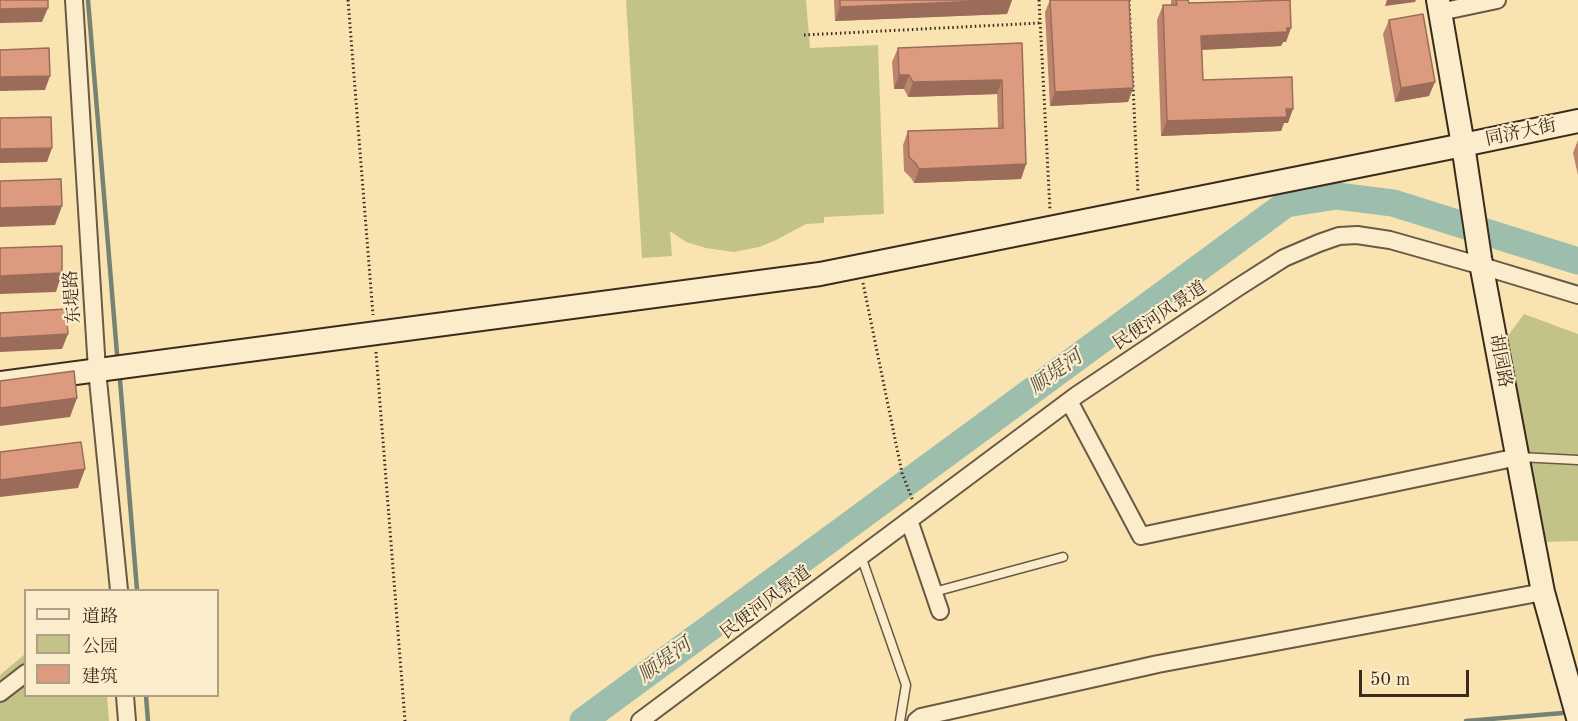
<!DOCTYPE html>
<html>
<head>
<meta charset="utf-8">
<style>
  body { margin:0 }
  #map { position:relative; width:1578px; height:721px; overflow:hidden; background:#f9e4b1; font-family:"Old Standard TT","Noto Serif SC",serif }
  canvas { display:block }
  .legend { position:absolute; left:24px; top:589px; width:195px; height:108px; box-sizing:border-box; background:#fbedcc; border:2px solid #ae9f87; margin:0; padding:8px 10px; list-style:none; font-size:18px; color:#3b2b1f }
  .legend li { display:flex; align-items:center; gap:12px; height:30px }
  .legend b { width:30px; border:2px solid #ae9f87 }
  .scale { position:absolute; left:1359px; top:670px; width:110px; height:27px; box-sizing:border-box; border:3px solid #3b2b1f; border-top:0; padding-left:8px; font-size:18px; line-height:21px; white-space:nowrap; color:#3b2b1f; -webkit-text-stroke:4px #fbedcc; paint-order:stroke }
</style>
</head>
<body>
<div id="map">
<canvas width="1578" height="721"></canvas>
<ul class="legend">
<li><b style="height:8px;background:#fbedcc"></b>道路</li>
<li><b style="height:16px;background:#c3c288"></b>公园</li>
<li><b style="height:16px;background:#dc9a7f"></b>建筑</li>
</ul>
<div class="scale">50 m</div>
</div>
<script>
const context = document.querySelector('canvas').getContext('2d');
context.lineJoin = 'round';
function paint(path, color) {
  context.fillStyle = color;
  context.fill(path, 'evenodd');
}
function trace(path, color, width, dash) {
  context.strokeStyle = color;
  context.lineWidth = width;
  context.lineCap = dash ? 'butt' : 'round';
  context.setLineDash(dash || []);
  context.stroke(path);
}
function drawText(font, color, halo, rows, align = 'center') {
  context.font = font + ' "Old Standard TT","Noto Serif SC",serif';
  context.lineWidth = 4.5;
  context.setLineDash([]);
  context.textBaseline = 'middle';
  context.strokeStyle = halo;
  context.fillStyle = color;
  for (const [text, x, y, turn = 0] of rows) {
    context.save();
    context.translate(x, y);
    context.rotate((+turn || 0) * Math.PI / 180);
    context.textAlign = isNaN(turn) ? turn : align;
    if (halo) context.strokeText(text, 0, 0);
    context.fillText(text, 0, 0);
    context.restore();
  }
}
const green = new Path2D(`
  M 626,0 L 806,0 L 810,48 L 878,45 L 884,214 L 824,217 L 824,223 L 806,224 L 776,240 L 759,247 L 734,252 L 706,248 L 686,242 L 670,231 L 672,256 L 642,258 Z
  M 1524,314 L 1578,334 L 1578,541 L 1542,542 L 1507,337 Z
  M 25,654 L 26,696 L 107,696 L 109,721 L 0,721 L 0,675 Z`);
const stream = new Path2D(`
  M 88,0 L 117,354
  M 120,380 L 137,590
  M 146,696 L 148,721
  M 1466,721 L 1563,713`);
const river = new Path2D(`
  M 583,721 L 1286,204 L 1337,196 L 1393,203 L 1578,261`);
const path = new Path2D(`
  M 348,0 L 373,315
  M 1039,0 L 1050,210
  M 1129,0 L 1138,193
  M 804,35 L 1040,23
  M 863,283 L 902,473 L 913,501
  M 376,352 L 405,721`);
const lane = new Path2D(`
  M 1519,457 L 1578,460
  M 861,556 L 906,685 L 900,721
  M 934,592 L 1063,557`);
const street = new Path2D(`
  M 74,0 L 97,370 L 119,590
  M 1440,12 L 1497,0
  M 1069,401 L 1141,536 L 1518,457
  M 909,520 L 940,611
  M 0,693 L 26,673
  M 125,696 L 127,721
  M 640,721 L 1077,395 L 1237,288 L 1284,258 L 1319,243 L 1339,236 L 1357,235 L 1390,240 L 1482,266 L 1578,295
  M 916,721 L 921,717 L 1158,664 L 1543,592`);
const secondary = new Path2D(`
  M 1438,0 L 1463,145 L 1480,258 L 1533,540 L 1543,592 L 1578,718
  M 0,383 L 820,274 L 1463,145 L 1578,121`);
const wall = new Path2D(`
  M 834,0 L 1012,0 L 1007,14 L 835,21 Z
  M 1050,0 L 1129,0 L 1133,88 L 1128,102 L 1050,106 L 1045,12 Z
  M 1171,0 L 1188,0 L 1189,3 L 1286,42 L 1283,42 L 1281,46 L 1202,50 L 1203,80 L 1288,123 L 1284,123 L 1281,131 L 1161,136 L 1157,20 L 1163,5 L 1171,5 Z
  M 1389,20 L 1429,96 L 1395,102 L 1383,34 Z
  M 1022,43 L 1026,164 L 1021,179 L 914,183 L 911,178 L 904,171 L 903,145 L 908,131 L 998,128 L 997,94 L 908,97 L 904,89 L 894,89 L 892,62 L 898,48 Z
  M 1578,140 L 1578,175 L 1573,153 Z`);
const shadedWall = new Path2D(`
  M 1012,0 L 1007,14 L 835,21 L 840,7 Z
  M 1387,0 L 1416,0 L 1415,2 L 1385,6 Z
  M 48,8 L 42,22 L 0,23 L 0,9 Z
  M 1291,28 L 1286,42 L 1283,42 L 1281,46 L 1196,50 L 1201,36 Z
  M 899,75 L 909,75 L 904,89 L 894,89 Z
  M 50,76 L 45,90 L 0,91 L 0,77 Z
  M 1002,80 L 997,94 L 908,97 L 913,82 Z
  M 1435,82 L 1429,96 L 1395,102 L 1401,88 Z
  M 1133,88 L 1128,102 L 1050,106 L 1055,92 Z
  M 1286,109 L 1293,109 L 1288,123 L 1284,123 L 1281,131 L 1161,136 L 1167,121 Z
  M 52,148 L 47,162 L 0,163 L 0,149 Z
  M 1026,164 L 1021,179 L 914,183 L 919,169 Z
  M 62,206 L 55,225 L 0,227 L 0,208 Z
  M 62,273 L 56,292 L 0,294 L 0,276 Z
  M 68,334 L 62,349 L 0,352 L 0,338 Z
  M 77,398 L 70,417 L 0,426 L 0,408 Z
  M 85,469 L 78,488 L 0,497 L 0,480 Z`);
const building = new Path2D(`
  M 0,0 L 48,0 L 48,8 L 0,9 Z
  M 840,0 L 1006,0 L 840,7 Z
  M 1050,0 L 1129,0 L 1133,88 L 1055,92 Z
  M 1176,0 L 1188,0 L 1189,3 L 1290,0 L 1291,28 L 1287,28 L 1287,32 L 1201,36 L 1203,80 L 1292,77 L 1293,109 L 1286,109 L 1287,117 L 1167,121 L 1163,5 L 1177,5 Z
  M 1423,14 L 1435,82 L 1401,88 L 1389,20 Z
  M 1022,43 L 1026,164 L 919,169 L 916,164 L 909,157 L 908,131 L 1003,128 L 1002,80 L 913,82 L 909,75 L 899,75 L 898,48 Z
  M 49,48 L 50,76 L 0,77 L 0,50 Z
  M 51,117 L 52,148 L 0,149 L 0,118 Z
  M 61,179 L 62,206 L 0,208 L 0,181 Z
  M 62,246 L 62,273 L 0,276 L 0,248 Z
  M 66,309 L 68,334 L 0,338 L 0,313 Z
  M 74,371 L 77,398 L 0,408 L 0,381 Z
  M 81,442 L 85,469 L 0,480 L 0,452 Z`);
const streetNames = [
  ["同济大街",1521,133,-12],
  ["东堤路",73,297,-94],
  ["民便河风景道",1160,316,-34],
  ["胡园路",1500,361,79],
  ["民便河风景道",766,603,-37]
];
const waterNames = [
  ["顺堤河",1056,373,-36],
  ["顺堤河",665,661,-36]
];
paint(green, '#c3c288');
trace(stream, '#768374', 4.5);
trace(river, '#9ebead', 27);
trace(lane, '#6a5944', 11);
trace(street, '#6a5944', 20);
trace(secondary, '#3b2b1f', 26);
trace(path, '#3b2b1f', 3, [1.5, 3]);
trace(lane, '#fbedcc', 8);
trace(street, '#fbedcc', 16);
trace(secondary, '#fbedcc', 22);
paint(wall, '#bd846d');
paint(shadedWall, '#9a6c59');
paint(building, '#dc9a7f');
trace(building, '#9a6c59', 1.5);
drawText('18px', '#3b2b1f', '#fbedcc', streetNames);
drawText('italic 20px', '#545042', '#fbedcc', waterNames);
</script>
</body>
</html>
